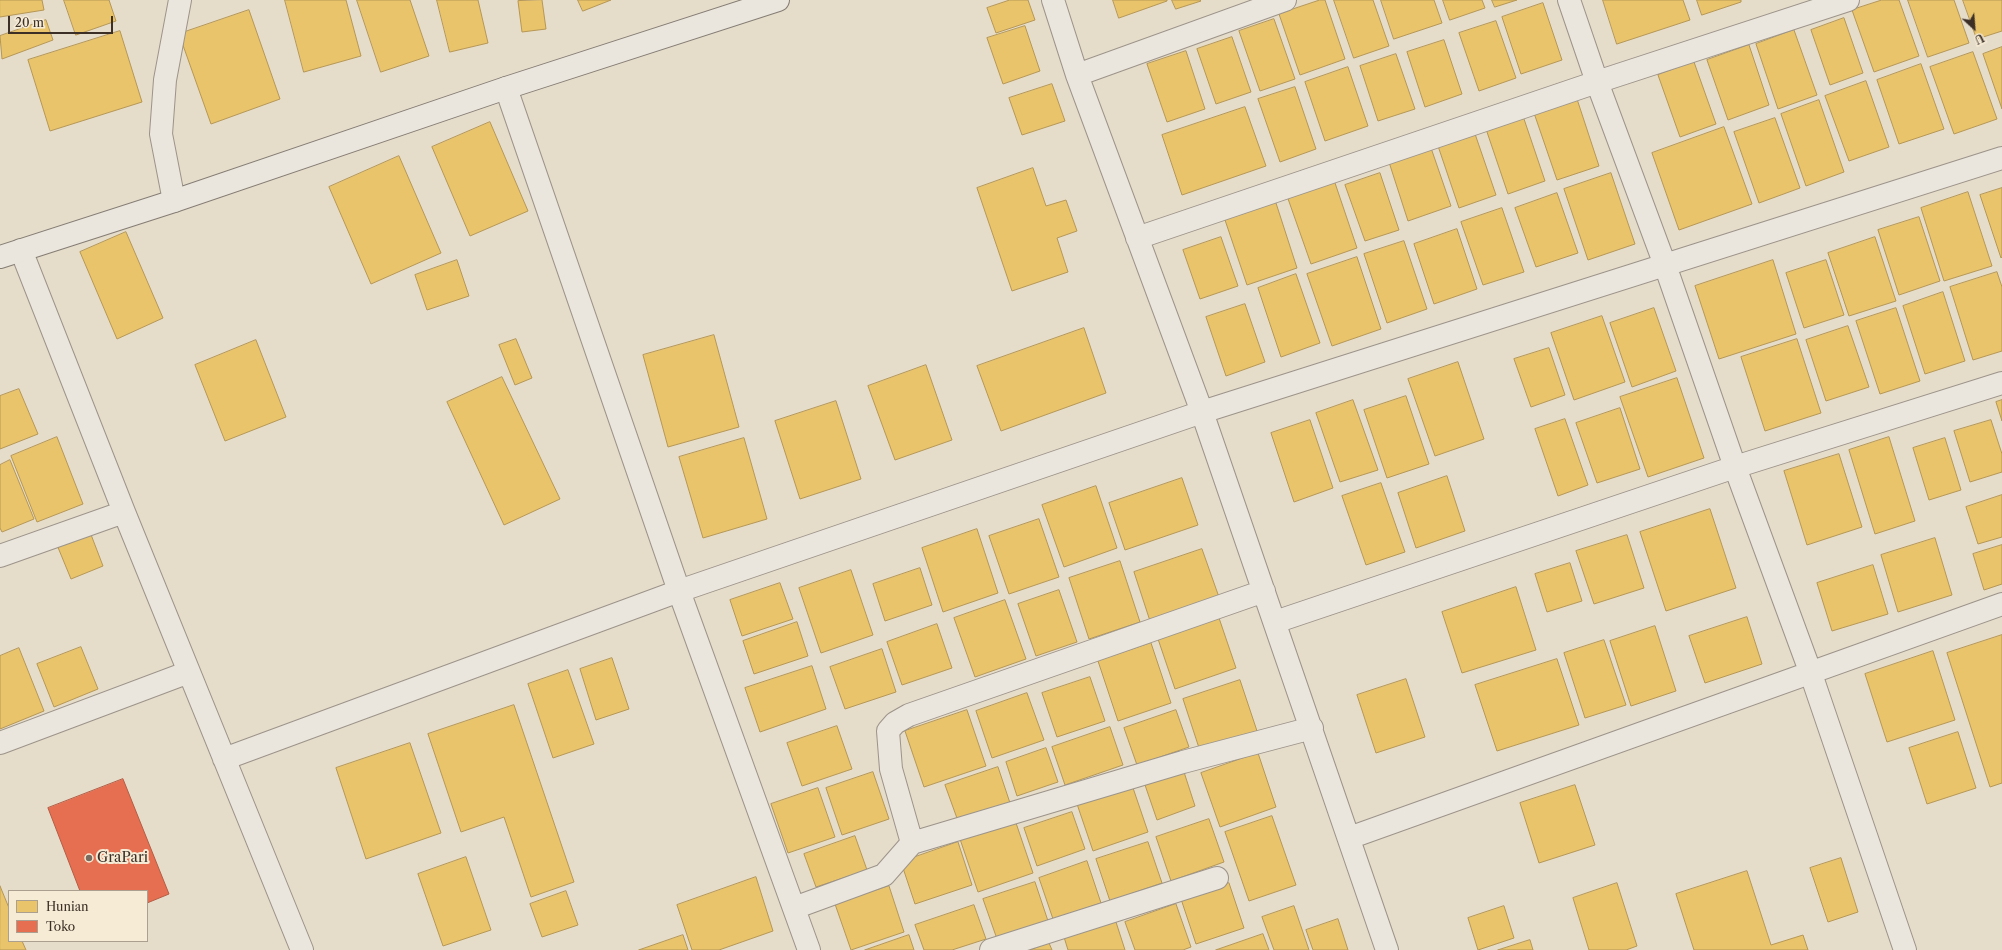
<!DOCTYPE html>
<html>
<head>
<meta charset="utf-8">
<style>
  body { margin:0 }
  #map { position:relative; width:2002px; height:950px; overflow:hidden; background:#e6dcca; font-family:"Libre Caslon Text",serif }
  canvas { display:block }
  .legend { position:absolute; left:8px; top:890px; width:140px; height:52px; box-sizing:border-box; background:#f6ebd5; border:1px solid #aba08f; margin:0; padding:5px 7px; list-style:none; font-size:12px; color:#3b2f26 }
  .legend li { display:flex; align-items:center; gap:8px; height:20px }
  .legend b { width:20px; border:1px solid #aba08f }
  .north { position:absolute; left:1954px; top:8px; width:40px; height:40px; -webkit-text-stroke:3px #f6ebd5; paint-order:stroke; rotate:154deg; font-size:11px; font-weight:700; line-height:16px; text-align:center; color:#3b2f26 }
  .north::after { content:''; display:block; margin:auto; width:14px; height:18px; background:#3b2f26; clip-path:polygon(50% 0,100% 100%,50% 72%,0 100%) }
  .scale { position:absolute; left:8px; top:16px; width:105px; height:18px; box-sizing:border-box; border:2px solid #3b2f26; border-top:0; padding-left:5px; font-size:12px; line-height:14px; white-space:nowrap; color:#3b2f26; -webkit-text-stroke:3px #f6ebd5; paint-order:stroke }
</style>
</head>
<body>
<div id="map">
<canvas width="2002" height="950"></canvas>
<ul class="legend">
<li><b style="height:11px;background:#e9c46a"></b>Hunian</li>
<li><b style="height:11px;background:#e76f51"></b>Toko</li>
</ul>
<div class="north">U</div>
<div class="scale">20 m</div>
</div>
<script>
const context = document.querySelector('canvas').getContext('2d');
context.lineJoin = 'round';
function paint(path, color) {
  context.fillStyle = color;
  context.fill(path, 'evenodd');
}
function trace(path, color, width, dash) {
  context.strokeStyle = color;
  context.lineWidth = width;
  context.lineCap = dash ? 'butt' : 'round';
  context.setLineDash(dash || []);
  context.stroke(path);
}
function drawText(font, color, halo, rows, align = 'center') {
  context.font = font + ' "Libre Caslon Text",serif';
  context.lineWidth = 4;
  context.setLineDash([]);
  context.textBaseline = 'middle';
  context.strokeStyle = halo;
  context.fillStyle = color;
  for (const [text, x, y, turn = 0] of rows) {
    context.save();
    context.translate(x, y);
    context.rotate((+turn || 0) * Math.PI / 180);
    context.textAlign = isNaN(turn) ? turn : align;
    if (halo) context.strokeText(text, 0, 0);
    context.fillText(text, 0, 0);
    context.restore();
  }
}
const homes = new Path2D(`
  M 0,0 L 42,0 L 44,10 L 0,17 Z
  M 64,0 L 109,0 L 116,21 L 76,35 Z
  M 285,0 L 346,0 L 361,56 L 304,72 Z
  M 357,0 L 410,0 L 429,56 L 381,72 Z
  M 437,0 L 478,0 L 488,43 L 450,52 Z
  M 542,0 L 546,29 L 522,32 L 518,1 Z
  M 578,0 L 611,0 L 583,11 Z
  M 1010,0 L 1028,0 L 1035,20 L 996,33 L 987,8 Z
  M 1113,0 L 1167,0 L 1167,1 L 1119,18 Z
  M 1172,0 L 1200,0 L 1201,1 L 1176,9 Z
  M 1320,0 L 1325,0 L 1345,59 L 1300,75 L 1279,14 Z
  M 1334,0 L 1373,0 L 1389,46 L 1354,58 Z
  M 1381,0 L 1434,0 L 1442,23 L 1394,39 Z
  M 1443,0 L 1482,0 L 1485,8 L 1450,20 Z
  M 1492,0 L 1517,0 L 1495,7 Z
  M 1603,0 L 1683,0 L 1690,20 L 1617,44 Z
  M 1697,0 L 1741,0 L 1741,2 L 1702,15 Z
  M 1882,0 L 1899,0 L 1919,56 L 1874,72 L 1852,10 Z
  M 1908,0 L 1954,0 L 1969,43 L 1928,57 Z
  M 1963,0 L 2002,0 L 2002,31 L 1977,39 Z
  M 1543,3 L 1562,60 L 1521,74 L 1502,17 Z
  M 249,10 L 280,99 L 211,124 L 179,34 Z
  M 1844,18 L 1863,73 L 1830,85 L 1811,30 Z
  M 1274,19 L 1295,79 L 1260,91 L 1239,31 Z
  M 46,20 L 53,40 L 2,59 L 0,36 Z
  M 1496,21 L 1516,78 L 1479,91 L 1459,33 Z
  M 1025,26 L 1040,71 L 1003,84 L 987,38 Z
  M 1794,30 L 1817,95 L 1778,109 L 1756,44 Z
  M 120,31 L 142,102 L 50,131 L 28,60 Z
  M 1232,37 L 1251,92 L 1216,104 L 1197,49 Z
  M 1444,40 L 1462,94 L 1425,107 L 1407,52 Z
  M 1749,45 L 1769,105 L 1728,120 L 1707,60 Z
  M 2002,47 L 2002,109 L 1983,54 Z
  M 1186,51 L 1205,109 L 1167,122 L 1147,64 Z
  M 1973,52 L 1997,119 L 1954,134 L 1930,67 Z
  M 1396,54 L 1415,109 L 1378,121 L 1360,66 Z
  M 1694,62 L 1716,124 L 1680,137 L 1658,75 Z
  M 1921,64 L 1944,129 L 1899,144 L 1877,80 Z
  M 1348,67 L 1368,126 L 1325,141 L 1305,82 Z
  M 1866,81 L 1889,147 L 1849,161 L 1825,96 Z
  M 1052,84 L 1065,121 L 1022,135 L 1009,98 Z
  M 1295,87 L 1316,149 L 1280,162 L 1258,99 Z
  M 1576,96 L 1599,166 L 1557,180 L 1533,110 Z
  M 1819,100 L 1844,172 L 1806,186 L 1781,114 Z
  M 1245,107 L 1266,166 L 1182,195 L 1162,135 Z
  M 1523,116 L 1545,181 L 1508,194 L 1486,129 Z
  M 1775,118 L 1800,188 L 1759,203 L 1734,132 Z
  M 490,122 L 528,211 L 470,236 L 432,147 Z
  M 1724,127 L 1752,204 L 1679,230 L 1652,153 Z
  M 1473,128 L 1496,195 L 1459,208 L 1436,140 Z
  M 1430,145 L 1451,206 L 1408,221 L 1388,159 Z
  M 399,156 L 441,253 L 371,284 L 329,187 Z
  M 1033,168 L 1046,206 L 1066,200 L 1077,231 L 1057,238 L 1068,272 L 1012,291 L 977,188 Z
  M 1380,173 L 1399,230 L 1365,241 L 1345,185 Z
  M 1611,173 L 1635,244 L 1588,260 L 1564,189 Z
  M 1333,177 L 1357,248 L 1311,264 L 1286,193 Z
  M 2002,188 L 2002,257 L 2001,258 L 1980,195 Z
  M 1968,192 L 1992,266 L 1944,281 L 1921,208 Z
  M 1557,193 L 1578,253 L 1536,267 L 1515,208 Z
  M 1275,200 L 1297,268 L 1247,285 L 1224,217 Z
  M 1502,208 L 1524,272 L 1483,285 L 1461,222 Z
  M 1919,217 L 1940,281 L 1899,295 L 1878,230 Z
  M 1457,229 L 1477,289 L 1434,304 L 1414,244 Z
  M 126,232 L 163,318 L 117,339 L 80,252 Z
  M 1221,237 L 1238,286 L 1200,299 L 1183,250 Z
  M 1875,237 L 1896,301 L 1849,316 L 1828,253 Z
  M 1404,241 L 1427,309 L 1387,323 L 1364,254 Z
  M 1357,257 L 1381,329 L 1332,346 L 1307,274 Z
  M 457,260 L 469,296 L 427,310 L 415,275 Z
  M 1773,260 L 1796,334 L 1719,359 L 1695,286 Z
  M 1826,260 L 1844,315 L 1804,328 L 1786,273 Z
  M 1997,272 L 2002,287 L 2002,351 L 1973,360 L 1950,287 Z
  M 1296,274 L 1320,343 L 1281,357 L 1258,288 Z
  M 1943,292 L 1965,361 L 1925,374 L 1903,306 Z
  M 1245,304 L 1265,362 L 1226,376 L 1206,317 Z
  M 1654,308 L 1676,371 L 1632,387 L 1610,323 Z
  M 1896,308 L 1920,381 L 1880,394 L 1856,321 Z
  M 1602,316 L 1625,382 L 1574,400 L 1551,333 Z
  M 1848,326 L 1869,387 L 1826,401 L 1806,340 Z
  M 1084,328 L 1106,393 L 1001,431 L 977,366 Z
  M 714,335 L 739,427 L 668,447 L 643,355 Z
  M 516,339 L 532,378 L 515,385 L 499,345 Z
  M 1797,339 L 1821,413 L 1765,431 L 1741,357 Z
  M 256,340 L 286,417 L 225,441 L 195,365 Z
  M 1549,348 L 1565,395 L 1531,407 L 1514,359 Z
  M 1458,362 L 1484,439 L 1435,456 L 1408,379 Z
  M 926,365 L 952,440 L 895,460 L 868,386 Z
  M 502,377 L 560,499 L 504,525 L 447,402 Z
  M 1677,378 L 1704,458 L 1648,477 L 1620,397 Z
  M 19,389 L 38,434 L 0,449 L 0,396 Z
  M 1406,396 L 1429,464 L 1387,478 L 1364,410 Z
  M 1353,400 L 1378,470 L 1340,482 L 1316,413 Z
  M 2002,400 L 2002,421 L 1996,402 Z
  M 836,401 L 861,479 L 800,499 L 775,421 Z
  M 1620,408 L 1640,469 L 1597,483 L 1576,423 Z
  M 1565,419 L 1588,485 L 1558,496 L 1535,429 Z
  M 1310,420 L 1333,488 L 1294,502 L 1271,433 Z
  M 1991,420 L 2002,454 L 2002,472 L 1970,482 L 1954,431 Z
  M 57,437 L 83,504 L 37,522 L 11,456 Z
  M 1889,437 L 1915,521 L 1875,534 L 1849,450 Z
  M 744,438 L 767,519 L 703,538 L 679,457 Z
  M 1945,438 L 1961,490 L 1929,500 L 1913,448 Z
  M 1839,454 L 1862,527 L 1807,545 L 1784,471 Z
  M 10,460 L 34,519 L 2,532 L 0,528 L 0,465 Z
  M 1447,476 L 1465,531 L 1416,548 L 1398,493 Z
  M 1182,478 L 1198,525 L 1125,550 L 1109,503 Z
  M 1381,483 L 1405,552 L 1366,565 L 1342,496 Z
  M 1096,486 L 1117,548 L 1064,567 L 1042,505 Z
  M 2002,495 L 2002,537 L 1978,544 L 1966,507 Z
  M 1710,509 L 1736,588 L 1666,611 L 1640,532 Z
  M 1039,519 L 1059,577 L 1009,594 L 989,536 Z
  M 977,529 L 998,593 L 943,612 L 922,548 Z
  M 90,532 L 103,566 L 71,579 L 57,545 Z
  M 1627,535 L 1644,588 L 1594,604 L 1576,551 Z
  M 1935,538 L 1952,595 L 1898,612 L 1881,555 Z
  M 2002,545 L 2002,584 L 1984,590 L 1973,554 Z
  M 1202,549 L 1220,600 L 1151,624 L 1134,572 Z
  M 1120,561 L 1140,622 L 1089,639 L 1069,578 Z
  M 1570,563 L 1582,601 L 1547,612 L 1535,574 Z
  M 1873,565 L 1888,614 L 1832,631 L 1817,583 Z
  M 920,568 L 932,605 L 885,621 L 873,584 Z
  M 851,570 L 873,635 L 821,653 L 799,588 Z
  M 780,583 L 793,619 L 742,636 L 730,600 Z
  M 1516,587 L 1536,650 L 1462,673 L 1442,612 Z
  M 1059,590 L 1077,642 L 1036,656 L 1018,604 Z
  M 1005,600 L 1026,659 L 975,677 L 954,618 Z
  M 1218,615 L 1236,668 L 1175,689 L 1157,636 Z
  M 1747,617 L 1762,664 L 1705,683 L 1689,636 Z
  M 797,622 L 808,656 L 754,674 L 743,641 Z
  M 937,624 L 952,668 L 902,685 L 887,642 Z
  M 1655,626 L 1676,691 L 1631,706 L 1610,641 Z
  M 2002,635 L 2002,783 L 1990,787 L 1947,653 Z
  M 1604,640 L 1626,705 L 1585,718 L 1564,653 Z
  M 1151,643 L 1171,703 L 1118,721 L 1098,661 Z
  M 81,647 L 98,689 L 54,707 L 37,664 Z
  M 19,648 L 44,711 L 0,729 L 0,656 Z
  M 882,649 L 896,692 L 845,709 L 830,667 Z
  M 1933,651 L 1955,720 L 1887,742 L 1865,674 Z
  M 612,658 L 629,709 L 596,720 L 580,669 Z
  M 1557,659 L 1579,725 L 1497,751 L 1475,685 Z
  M 812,666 L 826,709 L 760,732 L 745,688 Z
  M 568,670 L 594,744 L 553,758 L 528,684 Z
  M 1090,677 L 1105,721 L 1057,737 L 1042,693 Z
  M 1406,679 L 1425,737 L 1376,753 L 1357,695 Z
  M 1240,680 L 1258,734 L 1201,754 L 1183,699 Z
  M 1027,693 L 1044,740 L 992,758 L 976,711 Z
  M 514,705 L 574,882 L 531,897 L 504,817 L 461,832 L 428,734 Z
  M 967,710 L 986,766 L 924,787 L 905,731 Z
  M 1176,710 L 1189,747 L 1137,765 L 1124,728 Z
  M 837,726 L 852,769 L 802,786 L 787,743 Z
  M 1110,727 L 1123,765 L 1065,785 L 1052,747 Z
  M 1958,732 L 1976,788 L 1927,804 L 1909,748 Z
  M 410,743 L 441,833 L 366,859 L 336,768 Z
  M 1046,748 L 1058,782 L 1017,796 L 1006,762 Z
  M 1258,753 L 1276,807 L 1220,827 L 1201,773 Z
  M 998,767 L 1010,803 L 958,821 L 945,785 Z
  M 1183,769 L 1195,806 L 1157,820 L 1144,782 Z
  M 873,772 L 889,819 L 842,835 L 826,788 Z
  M 1131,782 L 1148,832 L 1093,851 L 1076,801 Z
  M 1575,785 L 1595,845 L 1539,863 L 1520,803 Z
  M 818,788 L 835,837 L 788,853 L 771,804 Z
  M 1072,812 L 1085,849 L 1037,866 L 1024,828 Z
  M 1272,816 L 1296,885 L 1249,901 L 1225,832 Z
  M 1209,819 L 1224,862 L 1171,881 L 1156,837 Z
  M 1015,820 L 1033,873 L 978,892 L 960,839 Z
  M 855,836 L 867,870 L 816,887 L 804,854 Z
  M 958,842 L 972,885 L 915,904 L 901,862 Z
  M 1148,842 L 1162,883 L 1110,901 L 1096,859 Z
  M 466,857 L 491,930 L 443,946 L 418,874 Z
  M 1841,858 L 1858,912 L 1828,922 L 1810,868 Z
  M 1087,861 L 1101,903 L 1053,919 L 1039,878 Z
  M 1747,871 L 1771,945 L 1803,935 L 1808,950 L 1694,950 L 1676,894 Z
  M 756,877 L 773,931 L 719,950 L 692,950 L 677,905 Z
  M 1035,882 L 1048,921 L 997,939 L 983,899 Z
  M 1229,883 L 1244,928 L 1196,944 L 1181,899 Z
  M 1617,883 L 1637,946 L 1626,950 L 1589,950 L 1573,898 Z
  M 0,886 L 9,908 L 9,941 L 22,941 L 26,950 L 0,950 Z
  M 889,886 L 904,932 L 851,950 L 835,904 Z
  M 566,891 L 578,925 L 542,937 L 530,904 Z
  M 1176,904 L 1191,947 L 1183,950 L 1135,950 L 1125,922 Z
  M 974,905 L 986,939 L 952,950 L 924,950 L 915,925 Z
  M 1294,906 L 1309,950 L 1274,950 L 1262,917 Z
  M 1504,906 L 1514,938 L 1478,950 L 1468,918 Z
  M 1115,919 L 1125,950 L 1068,950 L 1064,937 Z
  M 1338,919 L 1348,950 L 1313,950 L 1306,930 Z
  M 1263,934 L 1269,950 L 1216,950 Z
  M 683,935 L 688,950 L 639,950 Z
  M 909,935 L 914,950 L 865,950 Z
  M 1530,940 L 1533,950 L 1498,950 Z
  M 1049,943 L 1052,950 L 1030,950 Z`);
const shops = new Path2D(`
  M 123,779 L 169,894 L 147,903 L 147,891 L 80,891 L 48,808 Z`);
const street = new Path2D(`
  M 1053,0 L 1077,75 L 1202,412 L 1387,950
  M 1569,0 L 1597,82 L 1665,265 L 1735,467 L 1810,671 L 1905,950
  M 1077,75 L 1285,0
  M 506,88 L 679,591 L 809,950
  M 174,201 L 161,134 L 165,80 L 180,0
  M 1137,238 L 1597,82 L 1848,0
  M 21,250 L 124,512 L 302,950
  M 0,556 L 124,512
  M 1275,622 L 1735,467 L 2002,383
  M 0,743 L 189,672
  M 224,759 L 679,591 L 1202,412 L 2002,158
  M 1349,838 L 2002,604
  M 912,843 L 891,769 L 888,731 L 895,723 L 909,715 L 1264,591
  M 794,908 L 884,875 L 912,843 L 1183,762 L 1312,728
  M 991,950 L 1217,878`);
const secondary = new Path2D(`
  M 0,257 L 174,201 L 506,88 L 778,0`);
const markers = [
  [89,858,4,"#776c5f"]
];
const poiNames = [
  ["GraPari",97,858]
];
paint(homes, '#e9c46a');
trace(homes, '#b59756', 1);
paint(shops, '#e76f51');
trace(shops, '#b35c44', 1);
trace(street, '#9c948a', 24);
trace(secondary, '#847d74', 24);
trace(street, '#eae5dd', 22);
trace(secondary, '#eae5dd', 22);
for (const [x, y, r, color] of markers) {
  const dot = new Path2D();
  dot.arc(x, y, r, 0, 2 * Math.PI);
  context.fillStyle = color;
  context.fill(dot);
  trace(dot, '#f6ebd5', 1.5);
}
drawText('14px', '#3b2f26', '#f6ebd5', poiNames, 'left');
</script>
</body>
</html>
